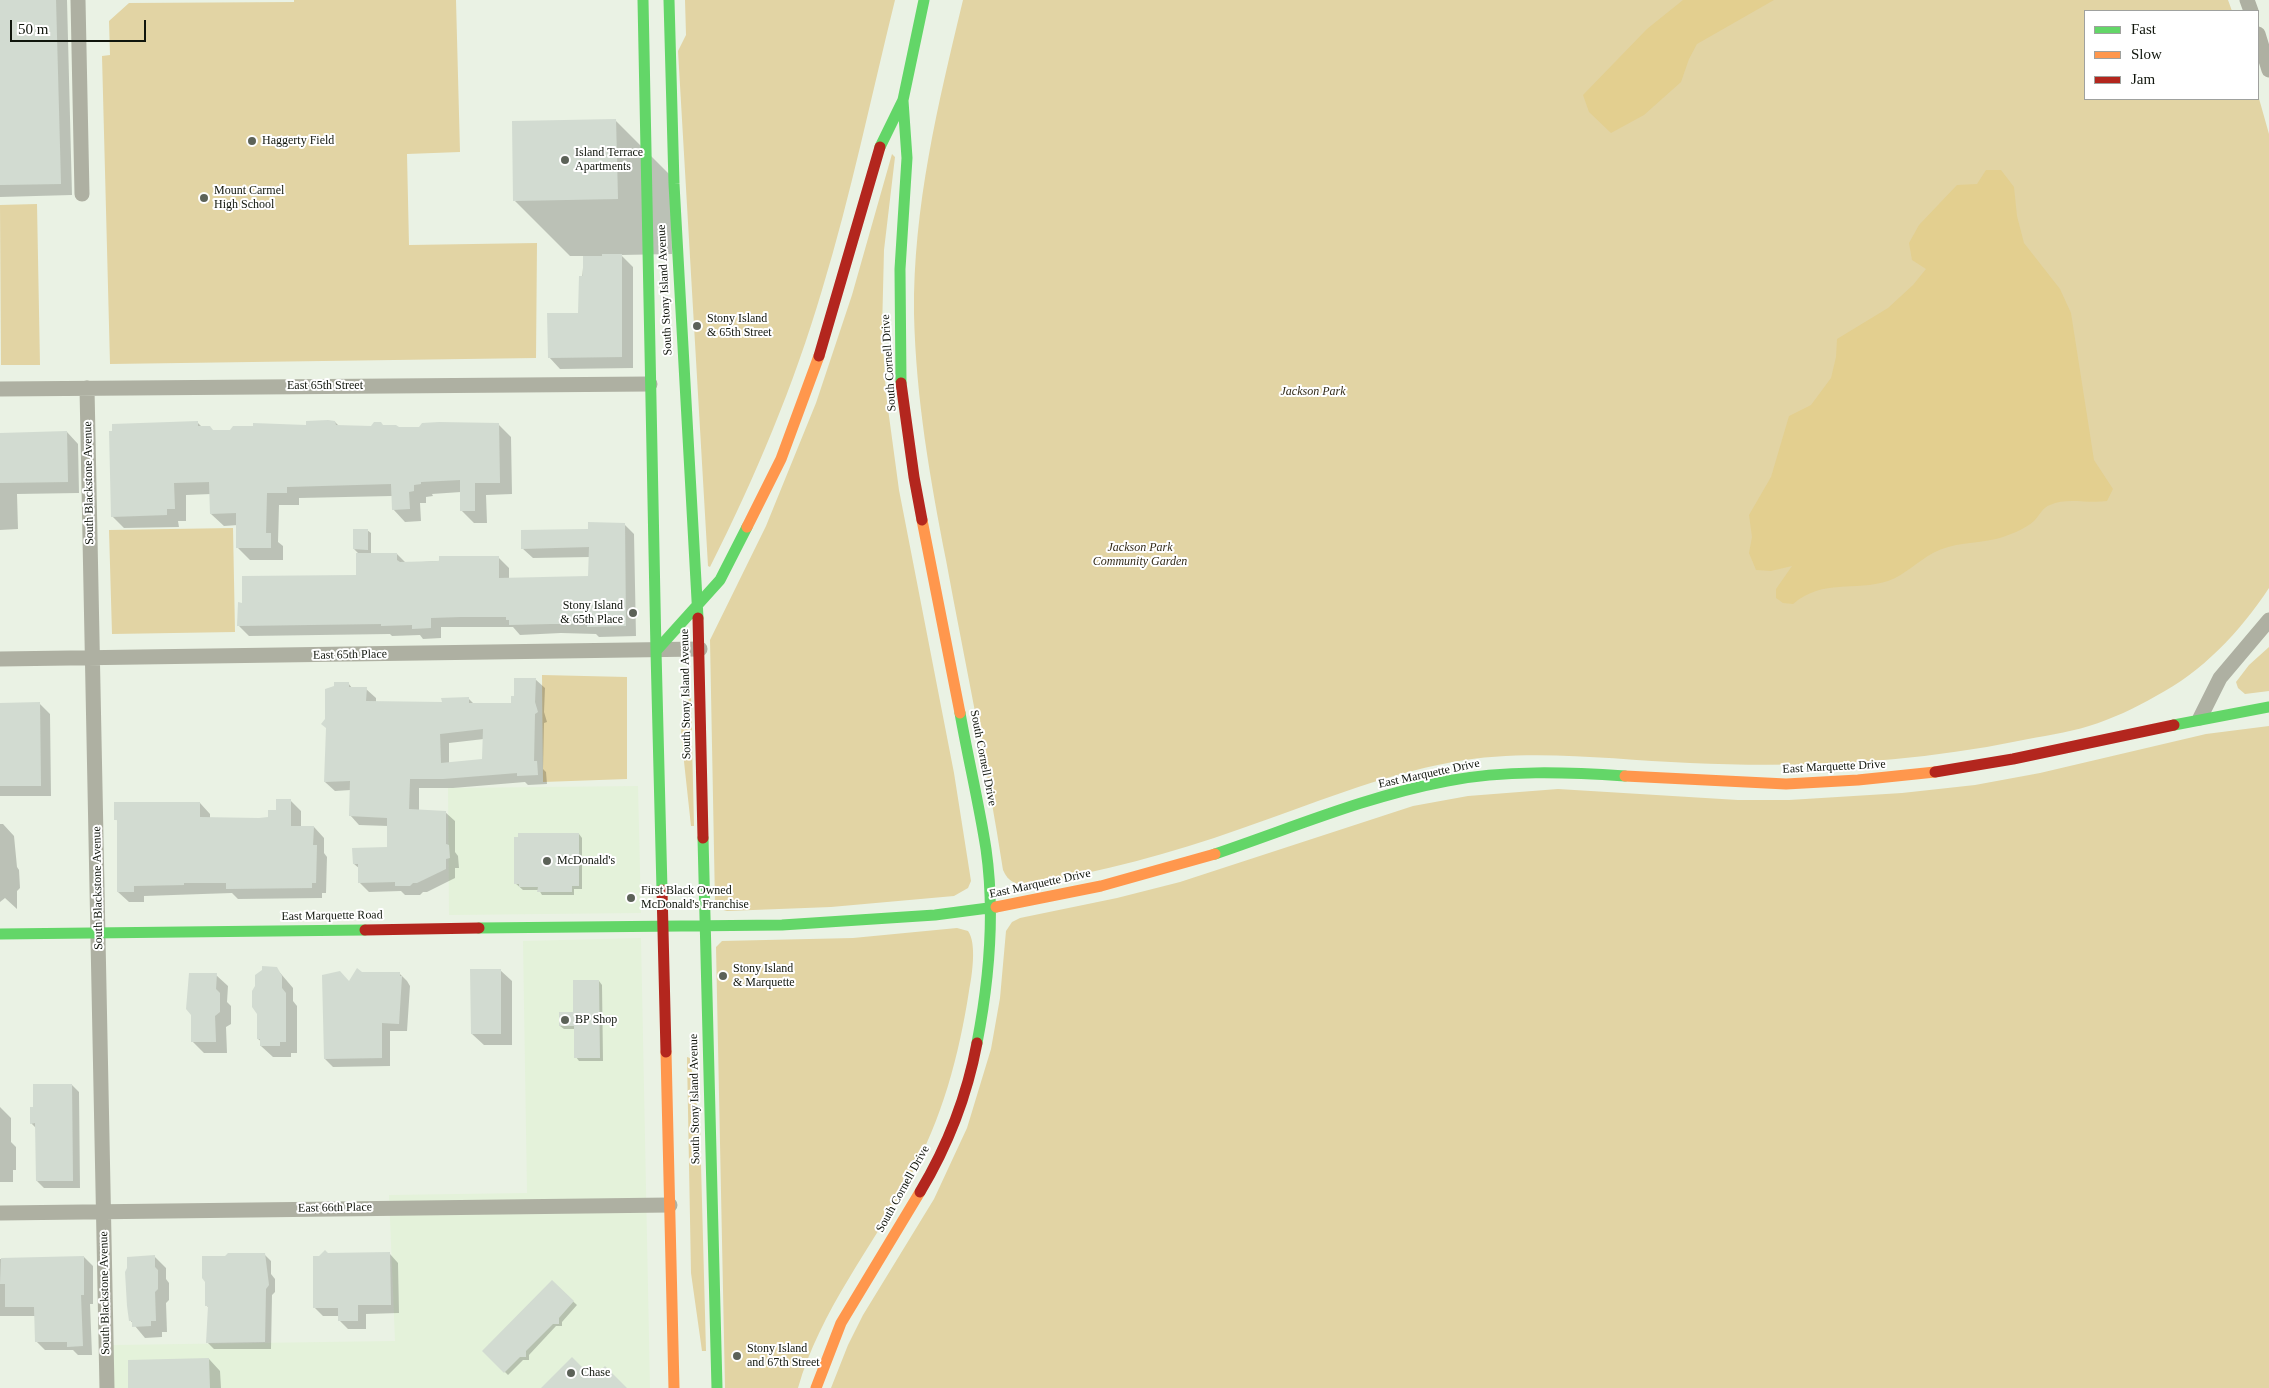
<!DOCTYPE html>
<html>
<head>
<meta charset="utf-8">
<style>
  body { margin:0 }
  #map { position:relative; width:2269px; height:1388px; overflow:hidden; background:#eaf2e4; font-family:"Times New Roman",serif }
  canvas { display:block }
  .legend { position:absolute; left:2084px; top:10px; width:175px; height:90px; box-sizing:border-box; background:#fff; border:1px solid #9fa19e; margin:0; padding:6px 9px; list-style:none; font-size:15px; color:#10150c }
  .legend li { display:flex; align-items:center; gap:10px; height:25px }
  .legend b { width:25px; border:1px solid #9fa19e }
  .scale { position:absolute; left:10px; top:20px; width:136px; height:22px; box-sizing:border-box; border:2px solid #10150c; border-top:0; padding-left:6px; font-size:15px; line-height:18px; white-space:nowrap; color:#10150c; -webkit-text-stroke:4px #fff; paint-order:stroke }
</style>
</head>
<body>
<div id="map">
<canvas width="2269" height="1388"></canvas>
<ul class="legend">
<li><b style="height:6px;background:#63d668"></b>Fast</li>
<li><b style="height:6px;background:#ff974d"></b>Slow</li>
<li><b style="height:6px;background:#b3261e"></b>Jam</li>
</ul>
<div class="scale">50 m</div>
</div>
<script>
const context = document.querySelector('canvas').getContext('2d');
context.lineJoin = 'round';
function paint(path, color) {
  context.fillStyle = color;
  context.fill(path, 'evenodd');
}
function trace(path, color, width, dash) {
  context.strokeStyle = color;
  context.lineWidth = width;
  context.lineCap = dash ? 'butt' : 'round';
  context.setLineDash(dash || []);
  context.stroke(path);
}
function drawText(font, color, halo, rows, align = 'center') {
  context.font = font + ' "Times New Roman",serif';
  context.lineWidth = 4;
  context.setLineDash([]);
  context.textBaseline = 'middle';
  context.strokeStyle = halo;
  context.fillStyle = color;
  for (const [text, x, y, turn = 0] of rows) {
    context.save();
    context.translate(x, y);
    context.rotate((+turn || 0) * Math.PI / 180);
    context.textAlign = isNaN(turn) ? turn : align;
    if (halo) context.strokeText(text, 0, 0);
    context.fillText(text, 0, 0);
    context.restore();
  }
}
const built = new Path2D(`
  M 638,786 L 641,913 L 449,915 L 448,788 Z
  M 641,938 L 650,1388 L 113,1388 L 113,1345 L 395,1341 L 389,1195 L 527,1193 L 523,941 Z`);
const green = new Path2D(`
  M 294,0 L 456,0 L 460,152 L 407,154 L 409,245 L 537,243 L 536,358 L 110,364 L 102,56 L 110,55 L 109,21 L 129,3 L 294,2 Z
  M 685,0 L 895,0 C 871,97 851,195 822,290 C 794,385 755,478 710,567 L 708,566 L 678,51 L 686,35 Z
  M 963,0 L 2228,0 L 2232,11 L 2085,11 L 2085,99 L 2258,99 L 2258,95 L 2269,134 L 2269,588 C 2240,632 2202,672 2156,696 C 2135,708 2112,719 2089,726 C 2067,733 2042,736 2018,741 C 1910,763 1801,768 1690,763 C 1612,760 1532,748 1453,762 C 1377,776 1313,804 1240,829 C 1171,854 1101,871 1030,885 C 1016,885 1008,882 1003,870 C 987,766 965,663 946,560 C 930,478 916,399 914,314 C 913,207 938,104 963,0 Z
  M 892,154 L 895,157 L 884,250 L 882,331 L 886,394 L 899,490 L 954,773 L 971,881 L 968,888 L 954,896 L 831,907 L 727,911 L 720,909 L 715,903 L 710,640 L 766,526 L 816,403 L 852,295 Z
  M 37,204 L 40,365 L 1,365 L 0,205 Z
  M 233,528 L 235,632 L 112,634 L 109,530 Z
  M 2269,647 L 2269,691 L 2245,694 L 2238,688 L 2236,682 L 2249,665 Z
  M 542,675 L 627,677 L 627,779 L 543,782 Z
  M 689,698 L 691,698 L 694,826 L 691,826 L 681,734 L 682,719 Z
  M 2269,726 L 2269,1388 L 831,1388 L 848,1345 L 863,1315 L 934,1199 L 967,1128 L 991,1049 L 1000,998 L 1006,931 L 1012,922 L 1020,918 L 1117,898 L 1180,882 L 1413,806 L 1468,796 L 1558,789 L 1738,800 L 1789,800 L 1902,793 L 1975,785 L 2040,773 L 2206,734 Z
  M 957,928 L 968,931 C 977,943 972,976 969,991 C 959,1056 942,1119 910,1177 C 872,1247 820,1311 798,1388 L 725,1388 L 716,947 L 722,941 L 853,938 Z
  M 687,1057 L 690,1058 L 700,1127 L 706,1351 L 702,1351 L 691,1273 Z`);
const forest = new Path2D(`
  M 1683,0 L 1774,0 L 1697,44 L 1689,59 L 1681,82 L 1644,115 L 1611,133 L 1589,112 L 1583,95 L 1647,29 Z
  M 1986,170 L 2001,170 L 2014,187 L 2017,216 L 2024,243 L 2060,289 L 2071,313 L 2094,460 L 2113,489 L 2107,501 C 2088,504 2067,497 2050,505 C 2043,507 2039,516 2034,521 C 2025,529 2008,536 1996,539 C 1975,544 1953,542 1933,553 C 1918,561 1905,575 1888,581 C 1854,592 1824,578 1793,604 L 1783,603 L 1776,598 L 1776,589 L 1792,566 L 1771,571 L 1756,570 L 1749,553 L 1752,537 L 1749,515 L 1771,477 L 1789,416 L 1811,405 L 1831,378 L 1836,357 L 1837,339 L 1888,308 L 1913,285 L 1926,269 L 1912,260 L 1909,243 L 1919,225 L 1957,185 L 1977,184 Z`);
const shadow = new Path2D(`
  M 0,0 L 67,0 L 72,195 L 0,197 Z
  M 616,121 L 671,176 L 672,254 L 621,255 L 633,267 L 633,368 L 560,369 L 549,357 L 579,315 L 584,256 L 570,256 L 515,201 Z
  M 197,422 L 203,428 L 213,431 L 307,426 L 335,422 L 339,426 L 383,426 L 398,428 L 498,424 L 511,437 L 512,494 L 486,495 L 487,523 L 474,523 L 461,510 L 461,492 L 432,494 L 433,496 L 426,497 L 426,503 L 420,503 L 421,521 L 405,522 L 393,509 L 392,496 L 299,498 L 299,505 L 279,505 L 278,542 L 283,546 L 283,560 L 250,560 L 238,548 L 238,525 L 224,526 L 211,514 L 211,494 L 186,495 L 186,521 L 178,521 L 179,527 L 124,528 L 112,516 Z
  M 67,432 L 78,444 L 79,493 L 17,494 L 18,529 L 0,530 L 0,434 Z
  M 624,524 L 634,534 L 636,636 L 599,637 L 596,634 L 561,633 L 520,635 L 513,627 L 441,627 L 441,638 L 423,639 L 420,635 L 392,636 L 390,634 L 249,636 L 239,626 L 244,604 L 357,576 L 359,554 L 354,549 L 367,530 L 371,533 L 371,554 L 397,554 L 406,563 L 498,557 L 509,568 L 509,579 L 590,577 L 590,557 L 533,558 L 522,548 L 589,530 Z
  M 535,679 L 545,688 L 544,712 L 547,722 L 544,723 L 543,769 L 546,772 L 547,784 L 528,785 L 525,782 L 453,788 L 419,788 L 419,811 L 445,812 L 455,821 L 455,852 L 458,856 L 459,868 L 455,868 L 455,878 L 427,892 L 423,892 L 420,895 L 405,895 L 401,891 L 369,892 L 359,882 L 360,869 L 354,864 L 388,848 L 388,826 L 359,825 L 350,815 L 351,790 L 335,791 L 325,782 L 348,683 L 353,689 L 366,689 L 376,698 L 376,702 L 443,703 L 468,698 L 474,704 L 512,704 ZM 484,739 L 484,761 L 449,763 L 449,743 Z
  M 39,703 L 50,714 L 51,796 L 0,796 L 0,704 Z
  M 290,800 L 301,811 L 301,827 L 314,827 L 324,838 L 324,853 L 327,857 L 326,893 L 322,893 L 322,898 L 238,899 L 232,893 L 144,896 L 144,902 L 129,902 L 118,892 L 118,822 L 116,819 L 200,803 L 210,814 L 210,819 L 269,818 Z
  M 0,824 L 3,824 L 14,836 L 17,867 L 19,870 L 20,888 L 17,891 L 17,909 L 5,898 L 0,902 Z
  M 579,834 L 582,838 L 582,889 L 574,889 L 574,895 L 542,895 L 539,890 L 523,890 L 515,883 Z
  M 276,968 L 293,988 L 293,1001 L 297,1006 L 297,1053 L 291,1053 L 291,1057 L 273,1057 L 261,1046 L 262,1042 L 258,1039 Z
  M 500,970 L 512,981 L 512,1045 L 484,1045 L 472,1034 Z
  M 362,973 L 399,973 L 407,981 L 410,986 L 407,1031 L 390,1031 L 390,1066 L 333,1067 L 325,1059 L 350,983 Z
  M 216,975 L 228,986 L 227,1002 L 231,1006 L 231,1024 L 226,1027 L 227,1053 L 204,1053 L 192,1041 Z
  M 599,981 L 602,985 L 603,1061 L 579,1061 L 576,1057 L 576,1029 L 564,1029 L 560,1026 L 574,1013 Z
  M 72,1085 L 79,1092 L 80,1188 L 44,1188 L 37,1181 L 36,1128 L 31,1123 Z
  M 0,1107 L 11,1118 L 11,1142 L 16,1147 L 16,1170 L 13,1170 L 13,1182 L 0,1182 Z
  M 264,1254 L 271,1261 L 271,1274 L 275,1279 L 275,1292 L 272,1295 L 271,1349 L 214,1349 L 207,1342 L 209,1308 L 207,1306 Z
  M 390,1254 L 398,1263 L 399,1313 L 366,1314 L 366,1329 L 348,1329 L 339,1320 L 339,1316 L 323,1316 L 314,1307 L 328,1255 Z
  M 154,1256 L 166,1268 L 166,1279 L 169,1283 L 169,1300 L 166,1303 L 167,1332 L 162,1332 L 162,1337 L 145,1338 L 130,1320 Z
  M 84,1257 L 93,1266 L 93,1304 L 90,1304 L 92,1355 L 78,1355 L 73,1350 L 45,1350 L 36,1341 L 36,1316 L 0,1316 L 0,1259 Z
  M 552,1282 L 577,1305 L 562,1322 L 562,1326 L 556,1326 L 529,1355 L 529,1360 L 523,1360 L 508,1375 L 484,1351 Z
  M 209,1359 L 220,1371 L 221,1388 L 129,1388 Z`);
const building = new Path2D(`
  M 0,0 L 56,0 L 61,184 L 0,185 Z
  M 616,119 L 618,199 L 513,201 L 512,121 Z
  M 602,254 L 622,254 L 622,357 L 548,358 L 547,313 L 578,313 L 579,276 L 583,276 L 583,256 L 602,256 Z
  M 198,421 L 198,426 L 210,426 L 213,430 L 230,430 L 233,426 L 253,426 L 253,423 L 306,425 L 306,421 L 328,420 L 335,421 L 336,425 L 371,426 L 374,422 L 381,422 L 383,425 L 396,425 L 399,427 L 419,427 L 422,423 L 439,422 L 499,423 L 500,483 L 475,483 L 475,511 L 460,511 L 460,480 L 421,482 L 421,484 L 414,485 L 414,491 L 409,492 L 410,509 L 392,510 L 391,484 L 287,487 L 287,493 L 267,493 L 266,533 L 271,533 L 271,548 L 236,548 L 236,513 L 210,514 L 209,482 L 174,483 L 175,509 L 167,509 L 167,515 L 111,517 L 109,431 L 112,431 L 112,424 Z
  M 67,431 L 68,482 L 0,483 L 0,433 Z
  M 588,522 L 625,523 L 626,626 L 587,627 L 587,624 L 550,624 L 509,625 L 509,620 L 506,620 L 506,617 L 460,617 L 431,618 L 431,628 L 412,629 L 412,625 L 381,626 L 381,624 L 237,626 L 238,602 L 242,603 L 242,576 L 356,575 L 356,553 L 397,553 L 397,560 L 400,562 L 439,561 L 439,556 L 499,556 L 499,578 L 588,576 L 589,547 L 521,549 L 521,530 L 588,529 Z
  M 353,529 L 368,529 L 368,550 L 353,549 Z
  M 514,678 L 536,678 L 535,702 L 538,712 L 535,714 L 534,761 L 537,761 L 538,775 L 517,776 L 517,773 L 443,779 L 410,779 L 409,809 L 446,811 L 446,844 L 449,845 L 450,858 L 446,859 L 446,869 L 417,883 L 413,883 L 410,886 L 395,886 L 395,882 L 358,883 L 358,864 L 353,864 L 352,848 L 387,847 L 387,818 L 349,816 L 350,781 L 324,782 L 326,728 L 321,724 L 325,719 L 325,689 L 334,686 L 334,682 L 349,682 L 349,687 L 367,687 L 366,701 L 442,702 L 441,698 L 469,697 L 469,703 L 511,703 L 511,696 L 514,696 ZM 483,729 L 482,759 L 441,763 L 440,734 Z
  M 40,702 L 41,786 L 0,786 L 0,703 Z
  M 276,799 L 291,799 L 291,826 L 314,826 L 313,845 L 317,845 L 316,883 L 312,883 L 312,888 L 226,889 L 226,883 L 184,883 L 184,885 L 134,886 L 134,892 L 117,892 L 117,820 L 114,820 L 114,802 L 200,802 L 200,817 L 259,818 L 268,817 L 268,810 L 276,810 Z
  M 518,833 L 579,833 L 579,886 L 572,886 L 572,892 L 537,892 L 538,887 L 519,887 L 519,884 L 514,884 L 514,837 L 518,837 Z
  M 262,966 L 277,967 L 282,976 L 282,988 L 286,993 L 286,1042 L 280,1042 L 280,1046 L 260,1046 L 260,1039 L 257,1039 L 257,1014 L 252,1007 L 252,991 L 255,986 L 255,975 L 262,970 Z
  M 357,968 L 362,972 L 400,972 L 400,976 L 402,976 L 399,1024 L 382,1023 L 382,1058 L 324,1059 L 322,975 L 340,971 L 349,981 Z
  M 470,969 L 501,969 L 501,1034 L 471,1034 Z
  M 189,973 L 217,973 L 216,989 L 220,993 L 220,1012 L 215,1016 L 216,1042 L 191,1042 L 191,1015 L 186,1009 Z
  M 573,980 L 599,980 L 600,1058 L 574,1058 L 574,1026 L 559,1026 L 559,1012 L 573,1012 Z
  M 33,1084 L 72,1084 L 73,1181 L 36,1181 L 35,1123 L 30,1124 L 30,1107 L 33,1107 Z
  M 325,1250 L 328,1253 L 390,1252 L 391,1305 L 358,1305 L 358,1321 L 338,1321 L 338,1308 L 313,1308 L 313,1256 L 319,1256 Z
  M 228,1253 L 265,1253 L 269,1285 L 266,1289 L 265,1342 L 206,1343 L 208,1306 L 205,1306 L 205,1282 L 202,1278 L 202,1256 L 225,1256 Z
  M 155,1255 L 155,1267 L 158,1270 L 158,1289 L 155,1292 L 156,1321 L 151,1321 L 151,1326 L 132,1327 L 132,1321 L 129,1321 L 127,1306 L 125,1272 L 127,1268 L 127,1257 Z
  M 84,1256 L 84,1295 L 81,1295 L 83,1346 L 67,1347 L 67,1342 L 35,1342 L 34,1307 L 5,1307 L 5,1284 L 0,1284 L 1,1258 Z
  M 552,1280 L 574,1301 L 559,1318 L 559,1324 L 553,1324 L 526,1351 L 526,1357 L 520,1357 L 504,1373 L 482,1351 Z
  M 572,1357 L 593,1378 L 605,1366 L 627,1388 L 541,1388 Z
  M 209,1358 L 210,1388 L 128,1388 L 128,1360 Z`);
const street = new Path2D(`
  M 78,0 L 82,194
  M 2247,0 L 2251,11
  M 2258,34 L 2269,70
  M 87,388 L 107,1388
  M 0,389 L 650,384
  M 0,659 L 700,649
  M 2200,718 L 2220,678 L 2269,620
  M 0,1213 L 670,1205`);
const fast = new Path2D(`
  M 643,0 L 656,651
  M 669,0 L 674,184 L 698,618
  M 880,147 L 903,100 L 924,0
  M 901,383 L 900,269 L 907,158 L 903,101
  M 960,713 C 968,758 979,804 986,849 C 995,912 989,981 977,1043
  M 2174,725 L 2269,707
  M 703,838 L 717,1388
  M 1215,854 C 1292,828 1367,796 1447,781 C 1505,770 1566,772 1625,776
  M 662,890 L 656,651 L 720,580 L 747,527
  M 479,928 L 782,925 L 935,915 L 996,907
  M 0,934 L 365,930`);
const slow = new Path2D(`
  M 922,520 L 960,713
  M 747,527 L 781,459 L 819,356
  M 1625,776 L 1786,784 L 1858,780 L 1935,772
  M 996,907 L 1101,886 L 1215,854
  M 666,1052 L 674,1388
  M 816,1388 L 841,1323 L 920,1192`);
const jam = new Path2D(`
  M 819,356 L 880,147
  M 901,383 L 914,477 L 922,520
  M 698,618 L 703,838
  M 1935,772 L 2013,759 L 2174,725
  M 662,890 L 666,1052
  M 365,930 L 479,928
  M 920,1192 C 947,1147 967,1096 977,1043`);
const markers = [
  [252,141,5,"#5c6258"],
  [565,160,5,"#5c6258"],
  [204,198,5,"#5c6258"],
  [697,326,5,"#5c6258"],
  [633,613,5,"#5c6258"],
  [547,861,5,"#5c6258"],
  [631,898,5,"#5c6258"],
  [723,976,5,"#5c6258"],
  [565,1020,5,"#5c6258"],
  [737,1356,5,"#5c6258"],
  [571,1373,5,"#5c6258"]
];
const poiNames = [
  ["Haggerty Field",262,141],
  ["Island Terrace",575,153],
  ["Apartments",575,167],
  ["Mount Carmel",214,191],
  ["High School",214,205],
  ["Stony Island",707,319],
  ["& 65th Street",707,333],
  ["Stony Island",623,606,"right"],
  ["& 65th Place",623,620,"right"],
  ["McDonald's",557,861],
  ["First Black Owned",641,891],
  ["McDonald's Franchise",641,905],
  ["Stony Island",733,969],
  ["& Marquette",733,983],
  ["BP Shop",575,1020],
  ["Stony Island",747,1349],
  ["and 67th Street",747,1363],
  ["Chase",581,1373]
];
const streetNames = [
  ["South Stony Island Avenue",665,290,-93],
  ["South Cornell Drive",889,363,-94],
  ["East 65th Street",325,386],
  ["South Blackstone Avenue",89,483,-91],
  ["East 65th Place",350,655,-1],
  ["South Stony Island Avenue",686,694,-91],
  ["South Cornell Drive",983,758,79],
  ["East Marquette Drive",1834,767,-3],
  ["East Marquette Drive",1429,774,-12],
  ["East Marquette Drive",1040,884,-12],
  ["South Blackstone Avenue",98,888,-91],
  ["East Marquette Road",332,916,-1],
  ["South Stony Island Avenue",695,1099,-91],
  ["South Cornell Drive",903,1189,-61],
  ["East 66th Place",335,1208,-1],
  ["South Blackstone Avenue",105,1293,-91]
];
const parkNames = [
  ["Jackson Park",1313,392],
  ["Jackson Park",1140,548],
  ["Community Garden",1140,562]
];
paint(built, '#e4f2da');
paint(green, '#e2d4a4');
paint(forest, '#e3cf8f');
paint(shadow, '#0003');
paint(building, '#d2dbd1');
trace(street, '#aeb0a2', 15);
trace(fast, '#63d668', 11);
trace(slow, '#ff974d', 11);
trace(jam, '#b3261e', 11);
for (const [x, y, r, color] of markers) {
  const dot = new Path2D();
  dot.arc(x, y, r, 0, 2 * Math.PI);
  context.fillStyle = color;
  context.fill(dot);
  trace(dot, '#fff', 2);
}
drawText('12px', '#10150c', '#fff', poiNames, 'left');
drawText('12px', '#10150c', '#fff', streetNames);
drawText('italic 12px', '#322a18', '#fff', parkNames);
</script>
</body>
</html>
